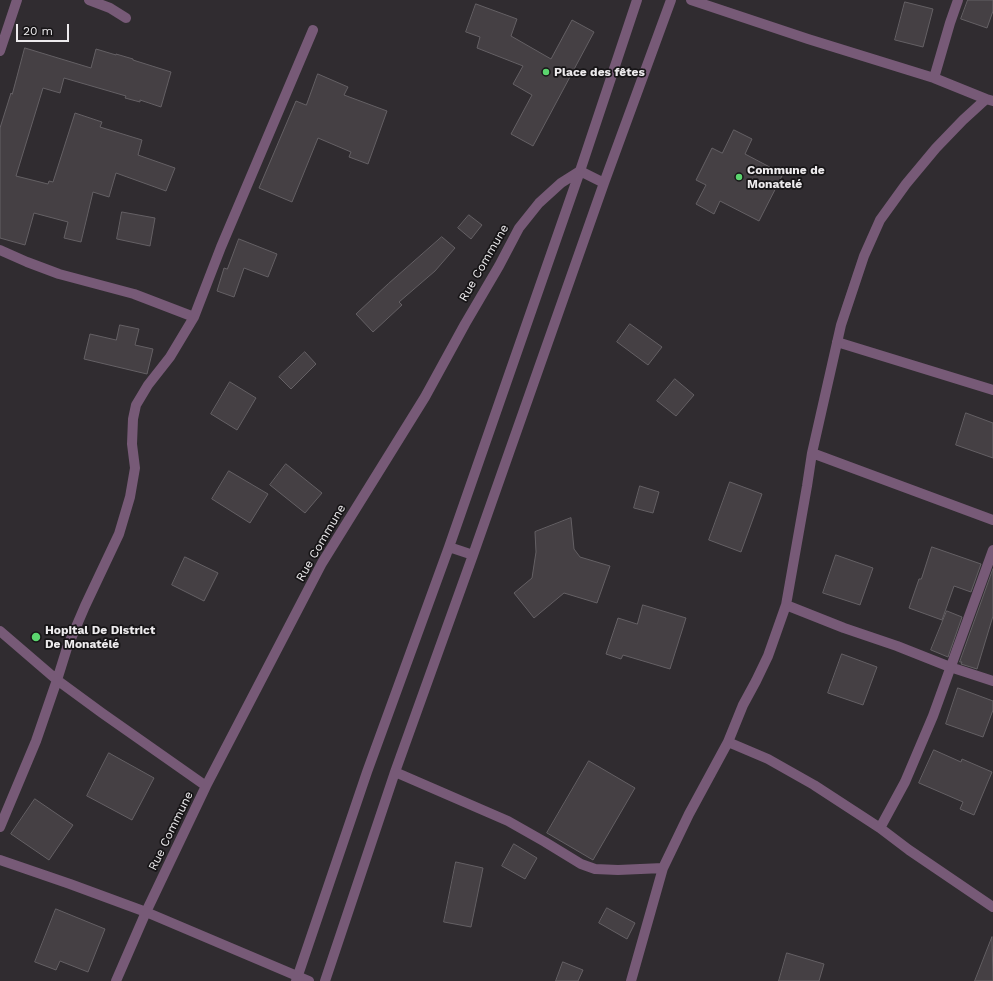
<!DOCTYPE html>
<html>
<head>
<meta charset="utf-8">
<style>
  body { margin:0 }
  #map { position:relative; width:993px; height:981px; overflow:hidden; background:#302c30; font-family:"Work Sans",sans-serif }
  canvas { display:block }
  .scale { position:absolute; left:16px; top:24px; width:53px; height:18px; box-sizing:border-box; border:2px solid #edebed; border-top:0; padding-left:5px; font-size:12px; line-height:14px; white-space:nowrap; color:#edebed; -webkit-text-stroke:3px #171517; paint-order:stroke }
</style>
</head>
<body>
<div id="map">
<canvas width="993" height="981"></canvas>
<div class="scale">20 m</div>
</div>
<script>
const context = document.querySelector('canvas').getContext('2d');
context.lineJoin = 'round';
function paint(path, color) {
  context.fillStyle = color;
  context.fill(path, 'evenodd');
}
function trace(path, color, width, dash) {
  context.strokeStyle = color;
  context.lineWidth = width;
  context.lineCap = dash ? 'butt' : 'round';
  context.setLineDash(dash || []);
  context.stroke(path);
}
function drawText(font, color, halo, rows, align = 'center') {
  context.font = font + ' "Work Sans",sans-serif';
  context.lineWidth = 3.5;
  context.setLineDash([]);
  context.textBaseline = 'middle';
  context.strokeStyle = halo;
  context.fillStyle = color;
  for (const [text, x, y, turn = 0] of rows) {
    context.save();
    context.translate(x, y);
    context.rotate((+turn || 0) * Math.PI / 180);
    context.textAlign = isNaN(turn) ? turn : align;
    if (halo) context.strokeText(text, 0, 0);
    context.fillText(text, 0, 0);
    context.restore();
  }
}
const building = new Path2D(`
  M 968,0 L 993,0 L 993,11 L 987,28 L 961,19 Z
  M 905,2 L 933,9 L 923,47 L 895,40 Z
  M 476,4 L 517,19 L 511,36 L 551,59 L 572,20 L 594,32 L 533,146 L 511,134 L 532,95 L 513,84 L 523,66 L 477,48 L 480,37 L 466,32 Z
  M 25,48 L 91,68 L 96,49 L 116,55 L 116,54 L 133,59 L 133,60 L 171,72 L 161,107 L 140,100 L 140,102 L 125,98 L 126,96 L 64,78 L 60,93 L 43,88 L 16,176 L 48,184 L 49,181 L 53,182 L 75,113 L 102,122 L 100,127 L 142,140 L 138,155 L 175,168 L 166,191 L 116,173 L 109,197 L 93,192 L 81,242 L 64,238 L 68,222 L 34,213 L 25,245 L 0,238 L 0,128 L 11,93 L 12,94 Z
  M 318,74 L 348,87 L 344,95 L 387,111 L 368,164 L 349,157 L 351,152 L 318,138 L 292,202 L 259,188 L 296,101 L 306,105 Z
  M 734,130 L 752,139 L 745,154 L 783,174 L 759,221 L 720,201 L 714,214 L 696,204 L 706,185 L 696,180 L 712,148 L 722,153 Z
  M 122,212 L 155,218 L 150,246 L 117,239 Z
  M 469,215 L 482,225 L 471,239 L 458,228 Z
  M 442,237 L 455,248 L 435,271 L 399,302 L 402,305 L 373,332 L 356,314 L 388,284 Z
  M 239,239 L 277,254 L 268,277 L 244,268 L 234,297 L 217,291 L 224,268 L 227,269 Z
  M 630,324 L 662,347 L 648,365 L 617,342 Z
  M 120,325 L 139,329 L 135,345 L 153,349 L 147,374 L 84,359 L 90,334 L 116,340 Z
  M 305,352 L 316,364 L 291,389 L 279,377 Z
  M 675,379 L 694,395 L 676,416 L 657,401 Z
  M 230,382 L 256,398 L 237,430 L 211,414 Z
  M 966,413 L 993,423 L 993,458 L 956,445 Z
  M 286,464 L 322,493 L 305,513 L 270,485 Z
  M 229,471 L 268,494 L 250,523 L 212,499 Z
  M 730,482 L 762,494 L 741,552 L 709,540 Z
  M 640,486 L 659,492 L 653,513 L 634,508 Z
  M 571,518 L 574,549 L 580,557 L 610,566 L 597,603 L 564,593 L 534,618 L 514,593 L 532,578 L 536,552 L 535,532 Z
  M 932,547 L 981,564 L 971,592 L 954,586 L 942,620 L 909,608 L 919,579 L 921,579 Z
  M 836,555 L 873,568 L 860,605 L 823,593 Z
  M 185,557 L 218,573 L 204,601 L 172,585 Z
  M 993,569 L 993,616 L 977,669 L 961,664 L 962,662 L 960,662 Z
  M 643,605 L 686,618 L 670,669 L 623,655 L 621,659 L 606,654 L 618,618 L 637,624 Z
  M 947,611 L 962,617 L 948,657 L 931,650 Z
  M 842,654 L 877,667 L 863,705 L 828,693 Z
  M 958,688 L 993,701 L 993,710 L 983,737 L 946,724 Z
  M 934,750 L 961,762 L 962,759 L 992,772 L 974,815 L 960,809 L 963,802 L 919,783 Z
  M 109,753 L 154,778 L 132,820 L 87,796 Z
  M 589,761 L 635,788 L 593,860 L 547,833 Z
  M 35,799 L 73,825 L 49,860 L 11,834 Z
  M 514,844 L 537,858 L 525,879 L 502,866 Z
  M 456,862 L 483,868 L 471,927 L 444,922 Z
  M 607,908 L 635,923 L 627,939 L 599,923 Z
  M 56,909 L 105,929 L 88,972 L 60,961 L 56,970 L 35,962 Z
  M 992,937 L 993,981 L 975,981 Z
  M 787,953 L 824,964 L 819,981 L 779,981 Z
  M 563,962 L 583,970 L 578,981 L 556,981 Z`);
const minor = new Path2D(`
  M 89,0 L 110,8 L 126,18
  M 691,0 L 808,39 L 934,78 L 986,99
  M 0,51 L 17,0
  M 934,78 L 950,23 L 958,0
  M 0,250 L 27,262 L 59,274 L 134,294 L 194,317
  M 837,342 L 993,390
  M 812,453 L 993,520
  M 449,547 L 473,555
  M 786,605 L 844,628 L 897,646 L 950,667 L 993,681
  M 0,631 L 57,680 L 102,713 L 206,786
  M 728,742 L 768,759 L 814,785 L 880,828 L 909,850 L 993,907
  M 395,772 L 508,821 L 545,842 L 581,864 L 595,869 L 618,870 L 663,868
  M 0,827 L 36,741 L 57,680 L 67,648 L 85,606 L 119,534 L 130,497 L 135,468 L 132,444 L 133,419 L 136,405 L 148,385 L 170,357 L 194,317 L 221,247 L 313,30
  M 880,828 L 905,782 L 933,716 L 993,550
  M 0,860 L 70,884 L 146,912 L 309,981
  M 116,981 L 146,912 L 206,786 L 322,563 L 425,397 L 465,324 L 499,266 L 519,228 L 539,203 L 561,183 L 580,171 L 604,183
  M 296,981 L 367,772 L 449,547 L 580,171 L 637,0
  M 325,981 L 395,772 L 473,555 L 604,183 L 671,0
  M 631,981 L 663,868 L 689,814 L 728,742 L 743,705 L 756,681 L 768,656 L 786,605 L 807,486 L 812,453 L 841,325 L 864,256 L 880,220 L 906,184 L 936,148 L 963,120 L 986,99 L 993,101`);
const markers = [
  [546,72,4,"#5bd56e"],
  [739,177,4,"#5bd56e"],
  [36,637,5,"#5bd56e"]
];
const poiNames = [
  ["Place des fêtes",554,72],
  ["Commune de",747,170],
  ["Monatelé",747,184],
  ["Hopital De District",45,630],
  ["De Monatélé",45,644]
];
const streetNames = [
  ["Rue Commune",484,263,-60],
  ["Rue Commune",321,543,-60],
  ["Rue Commune",171,831,-64]
];
paint(building, '#454044');
trace(building, '#646064', 1);
trace(minor, '#775a77', 10);
for (const [x, y, r, color] of markers) {
  const dot = new Path2D();
  dot.arc(x, y, r, 0, 2 * Math.PI);
  context.fillStyle = color;
  context.fill(dot);
  trace(dot, '#171517', 1.5);
}
drawText('bold 12px', '#edebed', '#171517', poiNames, 'left');
drawText('12px', '#edebed', '#171517', streetNames);
</script>
</body>
</html>
